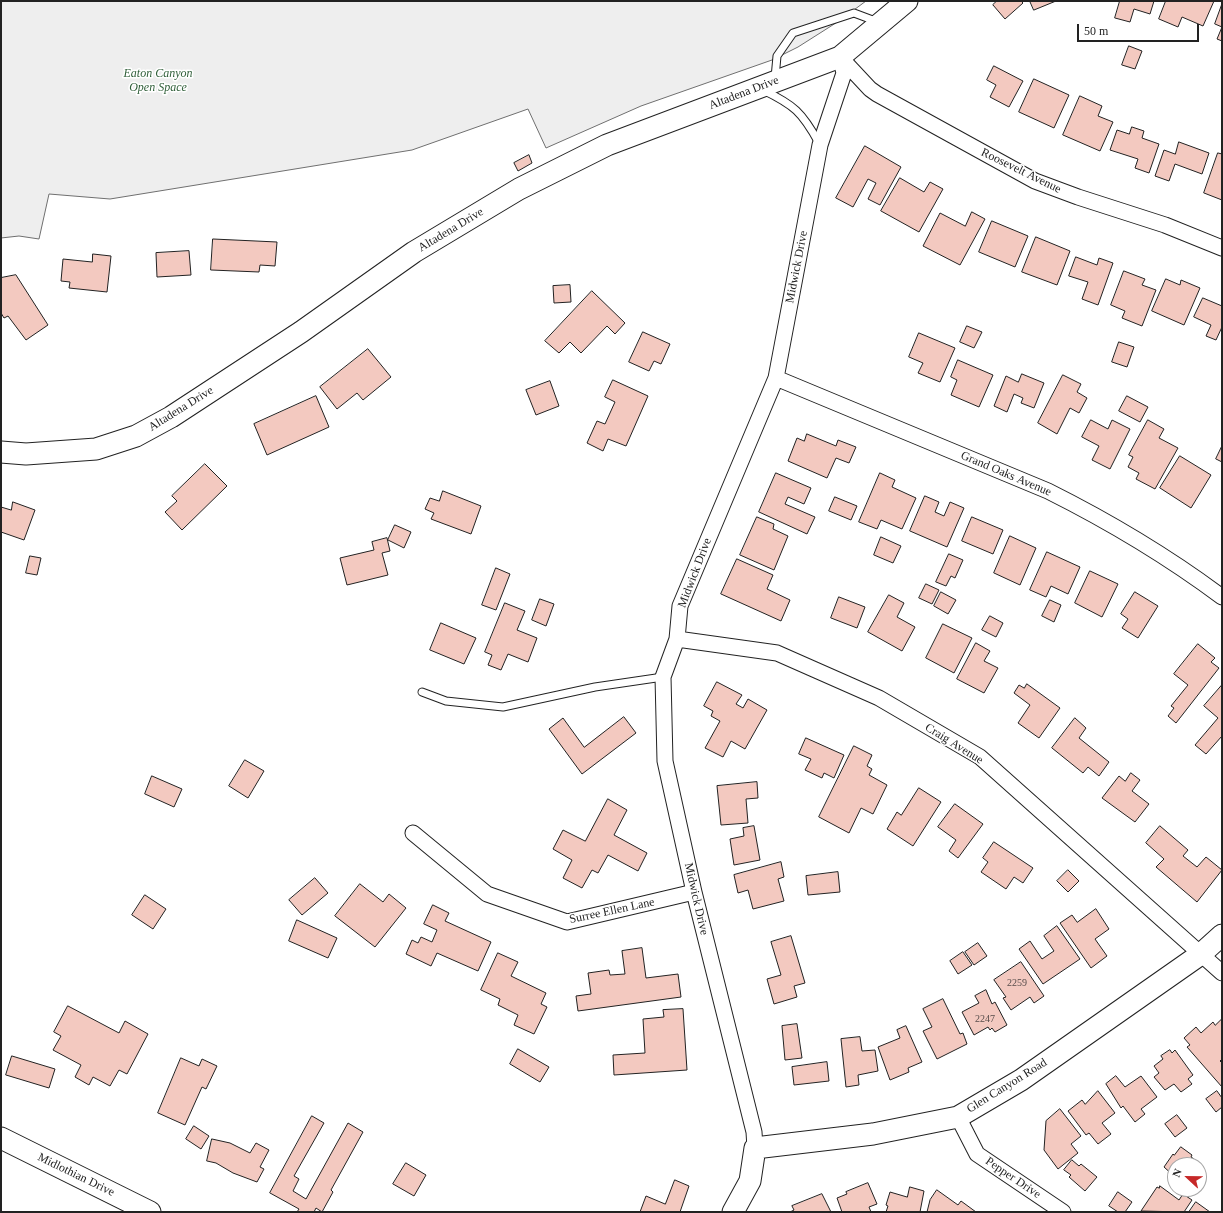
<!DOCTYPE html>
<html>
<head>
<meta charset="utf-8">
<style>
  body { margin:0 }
  #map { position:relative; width:1223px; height:1213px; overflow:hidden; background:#fff; font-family:"Times New Roman",serif }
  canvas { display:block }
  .frame { position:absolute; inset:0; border:2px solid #222; pointer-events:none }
  .north { position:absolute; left:1167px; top:1157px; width:40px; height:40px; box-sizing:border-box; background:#fff; border:1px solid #a7a7a7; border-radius:50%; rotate:292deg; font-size:11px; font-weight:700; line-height:16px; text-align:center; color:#222 }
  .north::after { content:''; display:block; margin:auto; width:14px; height:18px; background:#c62828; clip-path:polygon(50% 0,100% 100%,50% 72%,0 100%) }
  .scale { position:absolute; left:1077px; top:24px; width:122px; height:18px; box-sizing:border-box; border:2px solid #222; border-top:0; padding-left:5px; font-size:12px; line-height:14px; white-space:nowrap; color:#222; -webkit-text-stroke:3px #fff; paint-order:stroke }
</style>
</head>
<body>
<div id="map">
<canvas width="1223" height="1213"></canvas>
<div class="frame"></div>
<div class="north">N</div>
<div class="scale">50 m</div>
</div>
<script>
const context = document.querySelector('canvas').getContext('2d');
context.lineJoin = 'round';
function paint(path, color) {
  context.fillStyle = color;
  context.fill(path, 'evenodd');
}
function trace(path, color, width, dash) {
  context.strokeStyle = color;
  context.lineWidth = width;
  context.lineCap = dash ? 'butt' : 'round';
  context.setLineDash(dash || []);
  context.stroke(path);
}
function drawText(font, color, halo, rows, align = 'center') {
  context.font = font + ' "Times New Roman",serif';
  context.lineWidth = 3;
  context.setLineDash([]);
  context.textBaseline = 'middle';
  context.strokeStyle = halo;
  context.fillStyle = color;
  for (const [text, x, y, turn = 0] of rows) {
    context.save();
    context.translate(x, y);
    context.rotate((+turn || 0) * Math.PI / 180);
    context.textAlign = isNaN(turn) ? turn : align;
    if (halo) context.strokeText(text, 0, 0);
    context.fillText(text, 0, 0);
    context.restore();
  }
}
const green = new Path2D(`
  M 1,1 L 866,1 L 839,21 L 798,47 L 772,60 L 641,106 L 546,148 L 528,109 L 412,150 L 110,199 L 49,194 L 39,239 L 19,236 L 1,238 Z`);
const building = new Path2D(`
  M 997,1 L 1021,1 L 1023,3 L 1005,19 L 993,5 Z
  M 1030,1 L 1056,1 L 1034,10 Z
  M 1120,1 L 1154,1 L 1150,14 L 1134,9 L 1130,22 L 1115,18 Z
  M 1166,1 L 1214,1 L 1203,26 L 1182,17 L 1178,27 L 1159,19 Z
  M 1222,4 L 1222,41 L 1217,39 L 1222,27 L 1215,24 Z
  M 1129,46 L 1142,51 L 1135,69 L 1122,65 Z
  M 994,66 L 1023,81 L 1009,107 L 990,97 L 996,85 L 987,80 Z
  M 1034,79 L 1069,95 L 1054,128 L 1019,112 Z
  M 1080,96 L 1102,106 L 1098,116 L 1113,122 L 1100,151 L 1063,135 Z
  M 1132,127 L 1144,131 L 1142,138 L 1159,144 L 1149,173 L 1135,168 L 1138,159 L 1110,150 L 1117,130 L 1129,134 Z
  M 1179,142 L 1209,153 L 1202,174 L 1175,164 L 1169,181 L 1155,176 L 1164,150 L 1175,154 Z
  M 865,146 L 901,167 L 880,205 L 868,199 L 876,183 L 868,179 L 853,207 L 836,198 Z
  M 1218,153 L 1222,154 L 1222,200 L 1204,193 Z
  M 529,155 L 532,163 L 518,171 L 514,163 Z
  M 900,178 L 924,192 L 930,182 L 943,189 L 919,232 L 881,211 Z
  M 972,212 L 985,219 L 960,265 L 923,246 L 940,213 L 965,226 Z
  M 992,221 L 1028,236 L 1015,267 L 979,252 Z
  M 1036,237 L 1070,251 L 1057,285 L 1022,272 Z
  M 213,239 L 277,242 L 275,266 L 260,265 L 259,272 L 211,270 Z
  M 189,251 L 191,275 L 157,277 L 156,253 Z
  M 93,254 L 111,256 L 107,292 L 69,288 L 70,282 L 61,281 L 63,259 L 92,262 Z
  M 1076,257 L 1097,265 L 1099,258 L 1113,263 L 1098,305 L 1082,299 L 1088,282 L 1069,276 Z
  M 1124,271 L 1145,279 L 1142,285 L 1156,290 L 1142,326 L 1122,318 L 1125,311 L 1111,305 Z
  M 16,275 L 48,325 L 26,340 L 8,316 L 4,318 L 1,313 L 1,278 Z
  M 1166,279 L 1180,285 L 1181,280 L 1200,288 L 1184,325 L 1152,311 Z
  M 570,285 L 571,302 L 554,303 L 553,286 Z
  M 592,291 L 625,323 L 615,334 L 607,326 L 581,353 L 570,342 L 559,353 L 545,341 Z
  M 1203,298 L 1222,306 L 1222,327 L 1216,340 L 1206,336 L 1211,325 L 1194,317 Z
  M 967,326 L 982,332 L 974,348 L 960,342 Z
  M 643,332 L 670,344 L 661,364 L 654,361 L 649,371 L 629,362 Z
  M 919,333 L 955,348 L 940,382 L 918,373 L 923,363 L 909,357 Z
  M 1119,342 L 1134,347 L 1127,367 L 1112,362 Z
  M 368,349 L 391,377 L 363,400 L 357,393 L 337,409 L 320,387 Z
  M 958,360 L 993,375 L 979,407 L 951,395 L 957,380 L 951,377 Z
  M 1022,374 L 1044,383 L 1034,408 L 1021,403 L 1023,398 L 1014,394 L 1007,412 L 994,406 L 1006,376 L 1018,382 Z
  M 1063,375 L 1081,384 L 1077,392 L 1087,398 L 1079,413 L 1070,408 L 1057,434 L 1038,423 Z
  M 613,380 L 648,396 L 626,446 L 608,439 L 603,451 L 587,443 L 597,421 L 605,424 L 615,402 L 605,397 Z
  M 550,381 L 559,406 L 536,415 L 526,390 Z
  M 316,396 L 329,427 L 267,455 L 254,424 Z
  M 1127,396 L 1148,407 L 1140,422 L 1119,411 Z
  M 1091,420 L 1108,429 L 1112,420 L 1130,429 L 1110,469 L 1092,460 L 1099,446 L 1082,437 Z
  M 1148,420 L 1164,429 L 1159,438 L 1178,448 L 1155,489 L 1136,479 L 1139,473 L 1128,467 L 1133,457 L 1129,455 Z
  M 807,434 L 836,446 L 838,440 L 856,447 L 849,463 L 836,458 L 827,478 L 788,461 L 797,438 L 804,441 Z
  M 1222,446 L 1222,462 L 1216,459 Z
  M 1180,456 L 1211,475 L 1191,508 L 1160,488 Z
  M 205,464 L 227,486 L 182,530 L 165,512 L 177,501 L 172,496 Z
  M 776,473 L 811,488 L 804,504 L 788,497 L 785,504 L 815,517 L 807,534 L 759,512 Z
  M 880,473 L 895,480 L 892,487 L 916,498 L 902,529 L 881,520 L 877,529 L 859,522 Z
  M 443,491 L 481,506 L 471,534 L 431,519 L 434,513 L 425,509 L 430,498 L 439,501 Z
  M 925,496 L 939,502 L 935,512 L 944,516 L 950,502 L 964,508 L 947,547 L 910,531 Z
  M 835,497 L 857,506 L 851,520 L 829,511 Z
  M 13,502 L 35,510 L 24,540 L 1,532 L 1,507 L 11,510 Z
  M 757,517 L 774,524 L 773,529 L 788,536 L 774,570 L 740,555 Z
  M 972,517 L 1003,530 L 993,554 L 962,541 Z
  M 395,525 L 411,532 L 404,548 L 388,540 Z
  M 1010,536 L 1036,548 L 1020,585 L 994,573 Z
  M 881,537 L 901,546 L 893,563 L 874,555 Z
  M 387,538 L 390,551 L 382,553 L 388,575 L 347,585 L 340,558 L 374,550 L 372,542 Z
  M 1047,552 L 1080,567 L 1068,594 L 1051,586 L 1046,597 L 1030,590 Z
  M 949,554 L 963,560 L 955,578 L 951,576 L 946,586 L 936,582 Z
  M 30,556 L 41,558 L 37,575 L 26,573 Z
  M 737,559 L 773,575 L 767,589 L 790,600 L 781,621 L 721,594 Z
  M 496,568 L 510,574 L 496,610 L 482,605 Z
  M 1090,571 L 1118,584 L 1102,617 L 1075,603 Z
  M 926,584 L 939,590 L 932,604 L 919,598 Z
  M 941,592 L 956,600 L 948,614 L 934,606 Z
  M 1135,592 L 1158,606 L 1138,638 L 1122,628 L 1128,619 L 1121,614 Z
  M 889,595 L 904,603 L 897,617 L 915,627 L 902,651 L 868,632 Z
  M 839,597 L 865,607 L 857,628 L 831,618 Z
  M 540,599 L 554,604 L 546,626 L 532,620 Z
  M 1050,600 L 1061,605 L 1054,622 L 1042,616 Z
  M 505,603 L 525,611 L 517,630 L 537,638 L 528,662 L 508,654 L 501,670 L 488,665 L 492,655 L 485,652 Z
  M 990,616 L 1003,623 L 996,637 L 982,630 Z
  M 441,623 L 476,638 L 464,664 L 430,650 Z
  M 943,624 L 972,638 L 954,673 L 926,658 Z
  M 976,643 L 990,651 L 984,661 L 998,668 L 984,693 L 957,679 Z
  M 1198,644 L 1215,658 L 1211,662 L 1219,668 L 1176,723 L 1168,716 L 1174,708 L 1171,706 L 1188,685 L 1174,674 Z
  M 717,682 L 742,695 L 736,704 L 743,708 L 748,699 L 767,710 L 745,749 L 731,741 L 723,757 L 705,748 L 720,721 L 711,716 L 713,711 L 704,706 Z
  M 1027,684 L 1060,708 L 1039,738 L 1018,723 L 1030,705 L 1014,693 L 1019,685 L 1024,688 Z
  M 1222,685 L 1222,736 L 1206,754 L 1195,745 L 1218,718 L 1204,706 Z
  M 624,717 L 636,733 L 582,774 L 549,729 L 563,718 L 584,747 Z
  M 1075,718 L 1086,728 L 1079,738 L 1109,762 L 1099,776 L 1088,767 L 1083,773 L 1052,748 Z
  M 806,738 L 844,755 L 834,778 L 824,773 L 822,778 L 805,770 L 811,759 L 799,754 Z
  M 854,746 L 872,755 L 867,766 L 872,769 L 869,775 L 887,785 L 873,814 L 861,808 L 849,833 L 819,817 Z
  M 245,760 L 264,771 L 248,798 L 229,786 Z
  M 1131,773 L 1140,780 L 1132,791 L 1149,804 L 1135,822 L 1102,798 L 1119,776 L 1125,781 Z
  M 152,776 L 182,789 L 174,807 L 145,794 Z
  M 757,782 L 758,798 L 746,799 L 748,823 L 721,825 L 717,786 Z
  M 919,788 L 941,802 L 913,846 L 887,829 L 897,812 L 901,815 Z
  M 608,799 L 627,810 L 614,835 L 647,853 L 638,871 L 608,855 L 598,873 L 592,870 L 582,888 L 563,878 L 572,860 L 553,849 L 563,830 L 585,841 Z
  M 955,804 L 983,824 L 958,858 L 949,851 L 956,840 L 938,827 Z
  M 754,826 L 760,860 L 734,865 L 730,839 L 744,836 L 743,828 Z
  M 1160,826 L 1188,850 L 1183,856 L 1197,867 L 1206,857 L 1222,870 L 1197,902 L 1156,867 L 1164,859 L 1146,843 Z
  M 994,842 L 1033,868 L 1023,883 L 1014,877 L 1006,889 L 981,872 L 988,862 L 983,858 Z
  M 781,862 L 784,877 L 778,879 L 784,901 L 753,909 L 748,890 L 738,893 L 734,875 Z
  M 1068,870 L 1079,881 L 1068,892 L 1057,881 Z
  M 838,872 L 840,892 L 808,895 L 806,876 Z
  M 315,878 L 328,893 L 302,915 L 289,900 Z
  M 360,884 L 383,902 L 389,894 L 406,908 L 375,947 L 335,916 Z
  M 145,895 L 166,909 L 153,929 L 132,915 Z
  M 433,905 L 449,913 L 445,921 L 491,942 L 478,971 L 437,953 L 431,966 L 406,954 L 412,940 L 418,943 L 421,937 L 432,942 L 437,930 L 424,924 Z
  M 1096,909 L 1109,929 L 1095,939 L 1107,956 L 1091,968 L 1060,923 L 1072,915 L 1077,922 Z
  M 297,920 L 337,938 L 328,958 L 289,941 Z
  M 1057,926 L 1080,959 L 1043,984 L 1019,949 L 1030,941 L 1042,959 L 1054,951 L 1044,936 Z
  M 791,936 L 805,983 L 794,986 L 797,997 L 774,1004 L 767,979 L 781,975 L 771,942 Z
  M 978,943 L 987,956 L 974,965 L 965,952 Z
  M 642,948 L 646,978 L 678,974 L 681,997 L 578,1011 L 576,996 L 591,994 L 588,973 L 609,970 L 610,975 L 625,974 L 622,951 Z
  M 963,952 L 972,965 L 958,974 L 950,961 Z
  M 498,953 L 518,962 L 511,976 L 546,993 L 541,1004 L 547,1007 L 534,1034 L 514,1025 L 518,1015 L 498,1005 L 500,999 L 481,990 Z
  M 1021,962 L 1044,996 L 1034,1003 L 1030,997 L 1011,1010 L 1003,998 L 1006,997 L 994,980 Z
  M 986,990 L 992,1004 L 995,1002 L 1007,1025 L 995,1032 L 992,1028 L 990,1030 L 988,1027 L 974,1035 L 962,1012 L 979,1003 L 975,996 Z
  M 943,999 L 960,1034 L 963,1033 L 967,1044 L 937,1059 L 923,1031 L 932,1027 L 923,1009 Z
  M 68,1006 L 119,1033 L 125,1021 L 148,1034 L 127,1074 L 119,1070 L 110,1086 L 93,1077 L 89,1085 L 75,1077 L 81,1065 L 53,1050 L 61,1036 L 54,1032 Z
  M 683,1009 L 687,1070 L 614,1075 L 613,1055 L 645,1053 L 643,1019 L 664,1017 L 663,1010 Z
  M 1222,1019 L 1222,1059 L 1220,1061 L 1222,1063 L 1222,1087 L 1187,1047 L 1190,1045 L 1184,1038 L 1196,1027 L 1201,1033 L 1213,1022 L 1215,1025 Z
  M 797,1024 L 802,1058 L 785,1060 L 782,1026 Z
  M 906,1026 L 922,1062 L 908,1068 L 909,1072 L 890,1080 L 878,1047 L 900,1038 L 897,1030 Z
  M 860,1037 L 862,1051 L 875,1050 L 878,1071 L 858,1075 L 859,1085 L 846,1087 L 841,1039 Z
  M 518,1049 L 549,1067 L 540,1082 L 510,1064 Z
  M 1170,1050 L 1172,1053 L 1175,1050 L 1193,1075 L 1188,1079 L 1192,1084 L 1181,1092 L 1174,1084 L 1165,1090 L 1154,1077 L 1159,1073 L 1154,1066 L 1163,1059 L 1161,1056 Z
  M 12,1056 L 55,1069 L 49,1088 L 6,1075 Z
  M 181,1058 L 199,1066 L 202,1059 L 217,1066 L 206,1089 L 202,1087 L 185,1125 L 158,1113 Z
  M 827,1062 L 829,1081 L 794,1085 L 792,1067 Z
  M 1116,1076 L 1125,1087 L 1141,1076 L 1157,1097 L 1141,1109 L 1145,1114 L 1135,1122 L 1123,1106 L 1121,1108 L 1106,1084 Z
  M 1098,1091 L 1115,1113 L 1102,1123 L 1111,1134 L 1098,1144 L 1089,1133 L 1086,1135 L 1068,1111 L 1082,1100 L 1085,1104 Z
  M 1217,1091 L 1222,1098 L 1222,1107 L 1216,1112 L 1206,1099 Z
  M 1060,1109 L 1081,1136 L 1071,1144 L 1078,1153 L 1058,1169 L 1044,1150 L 1046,1121 Z
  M 1177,1115 L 1187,1128 L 1175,1137 L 1165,1124 Z
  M 312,1116 L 324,1123 L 294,1176 L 299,1179 L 293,1191 L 306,1199 L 348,1123 L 363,1132 L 331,1190 L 333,1192 L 322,1212 L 316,1208 L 314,1212 L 297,1212 L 299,1209 L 270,1193 Z
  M 194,1126 L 209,1136 L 201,1149 L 186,1139 Z
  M 212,1139 L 230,1143 L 250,1153 L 256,1143 L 269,1150 L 260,1167 L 264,1169 L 257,1182 L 233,1173 L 216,1163 L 207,1161 Z
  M 1181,1147 L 1192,1155 L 1191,1157 L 1194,1159 L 1190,1165 L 1175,1165 L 1174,1176 L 1164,1167 L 1173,1154 L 1174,1155 Z
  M 1072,1160 L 1079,1166 L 1081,1164 L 1097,1177 L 1085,1191 L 1069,1177 L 1071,1175 L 1064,1170 Z
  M 406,1163 L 426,1175 L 414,1196 L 393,1184 Z
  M 675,1180 L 689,1186 L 680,1212 L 640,1212 L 646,1196 L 665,1204 Z
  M 868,1183 L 877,1204 L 869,1207 L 871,1212 L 842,1212 L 837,1198 L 847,1194 L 846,1192 Z
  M 1160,1186 L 1179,1200 L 1183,1194 L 1192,1200 L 1184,1212 L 1141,1211 L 1157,1187 L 1159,1188 Z
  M 910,1187 L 924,1191 L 920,1212 L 886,1212 L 888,1206 L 886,1205 L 890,1192 L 907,1197 Z
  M 937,1190 L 958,1205 L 961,1201 L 976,1212 L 927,1212 L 930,1200 Z
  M 1118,1192 L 1132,1202 L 1125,1212 L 1118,1212 L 1109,1206 Z
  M 822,1194 L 831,1212 L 790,1212 L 794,1210 L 792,1206 Z
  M 1196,1202 L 1210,1212 L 1189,1212 Z`);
const lane = new Path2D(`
  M 775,78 L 777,56 L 793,33 L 854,13 L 878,22
  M 763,90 C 794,105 802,112 819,143
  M 422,692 L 446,701 L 503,707 L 595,687 L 663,677`);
const street = new Path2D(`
  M 841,58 L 870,89 L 877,94 L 1035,181 L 1078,197 L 1165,225 L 1222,248
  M 776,378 L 1048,491 C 1110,522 1167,556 1222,597
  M 677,639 L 777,653 L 879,698 L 980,757 L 1222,973
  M 413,833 L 487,894 L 567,922 L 694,892
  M 958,1117 L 977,1154 L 1063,1212
  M 755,1148 L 754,1132 L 694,892 L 665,761 L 663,677 L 677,639 L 680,606 L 776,378 L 820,145 L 844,73 L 840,57`);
const secondary = new Path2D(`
  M 1,452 L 26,454 L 96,449 L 136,436 L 171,417 L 301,332 L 414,252 L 519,189 L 607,145 L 840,57 L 907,1
  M 1,1138 L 150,1212
  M 733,1212 L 750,1181 L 755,1148 L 873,1134 L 958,1117 L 1021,1080 L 1201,954 L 1222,935`);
const numberNames = [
  ["2259",1017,983],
  ["2247",985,1019]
];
const parkNames = [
  ["Eaton Canyon",158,74],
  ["Open Space",158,88]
];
const streetNames = [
  ["Altadena Drive",744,93,-21],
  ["Roosevelt Avenue",1021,171,26],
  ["Altadena Drive",451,230,-31],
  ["Midwick Drive",797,267,-79],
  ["Altadena Drive",181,409,-32],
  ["Grand Oaks Avenue",1006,474,23],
  ["Midwick Drive",695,573,-69],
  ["Craig Avenue",954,744,32],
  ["Midwick Drive",696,899,77],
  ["Surree Ellen Lane",612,911,-12],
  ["Glen Canyon Road",1007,1086,-32],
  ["Midlothian Drive",76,1175,26],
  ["Pepper Drive",1013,1178,34]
];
paint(green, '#eee');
trace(green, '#6f6f6f', 1);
paint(building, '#f3c9c0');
trace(building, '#222', 1);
trace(lane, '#222', 9);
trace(street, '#222', 17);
trace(secondary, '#222', 23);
trace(lane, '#fff', 7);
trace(street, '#fff', 15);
trace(secondary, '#fff', 21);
drawText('10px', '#564c4a', null, numberNames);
drawText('italic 12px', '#2f5e38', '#fff', parkNames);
drawText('12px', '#222', '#fff', streetNames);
</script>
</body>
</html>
